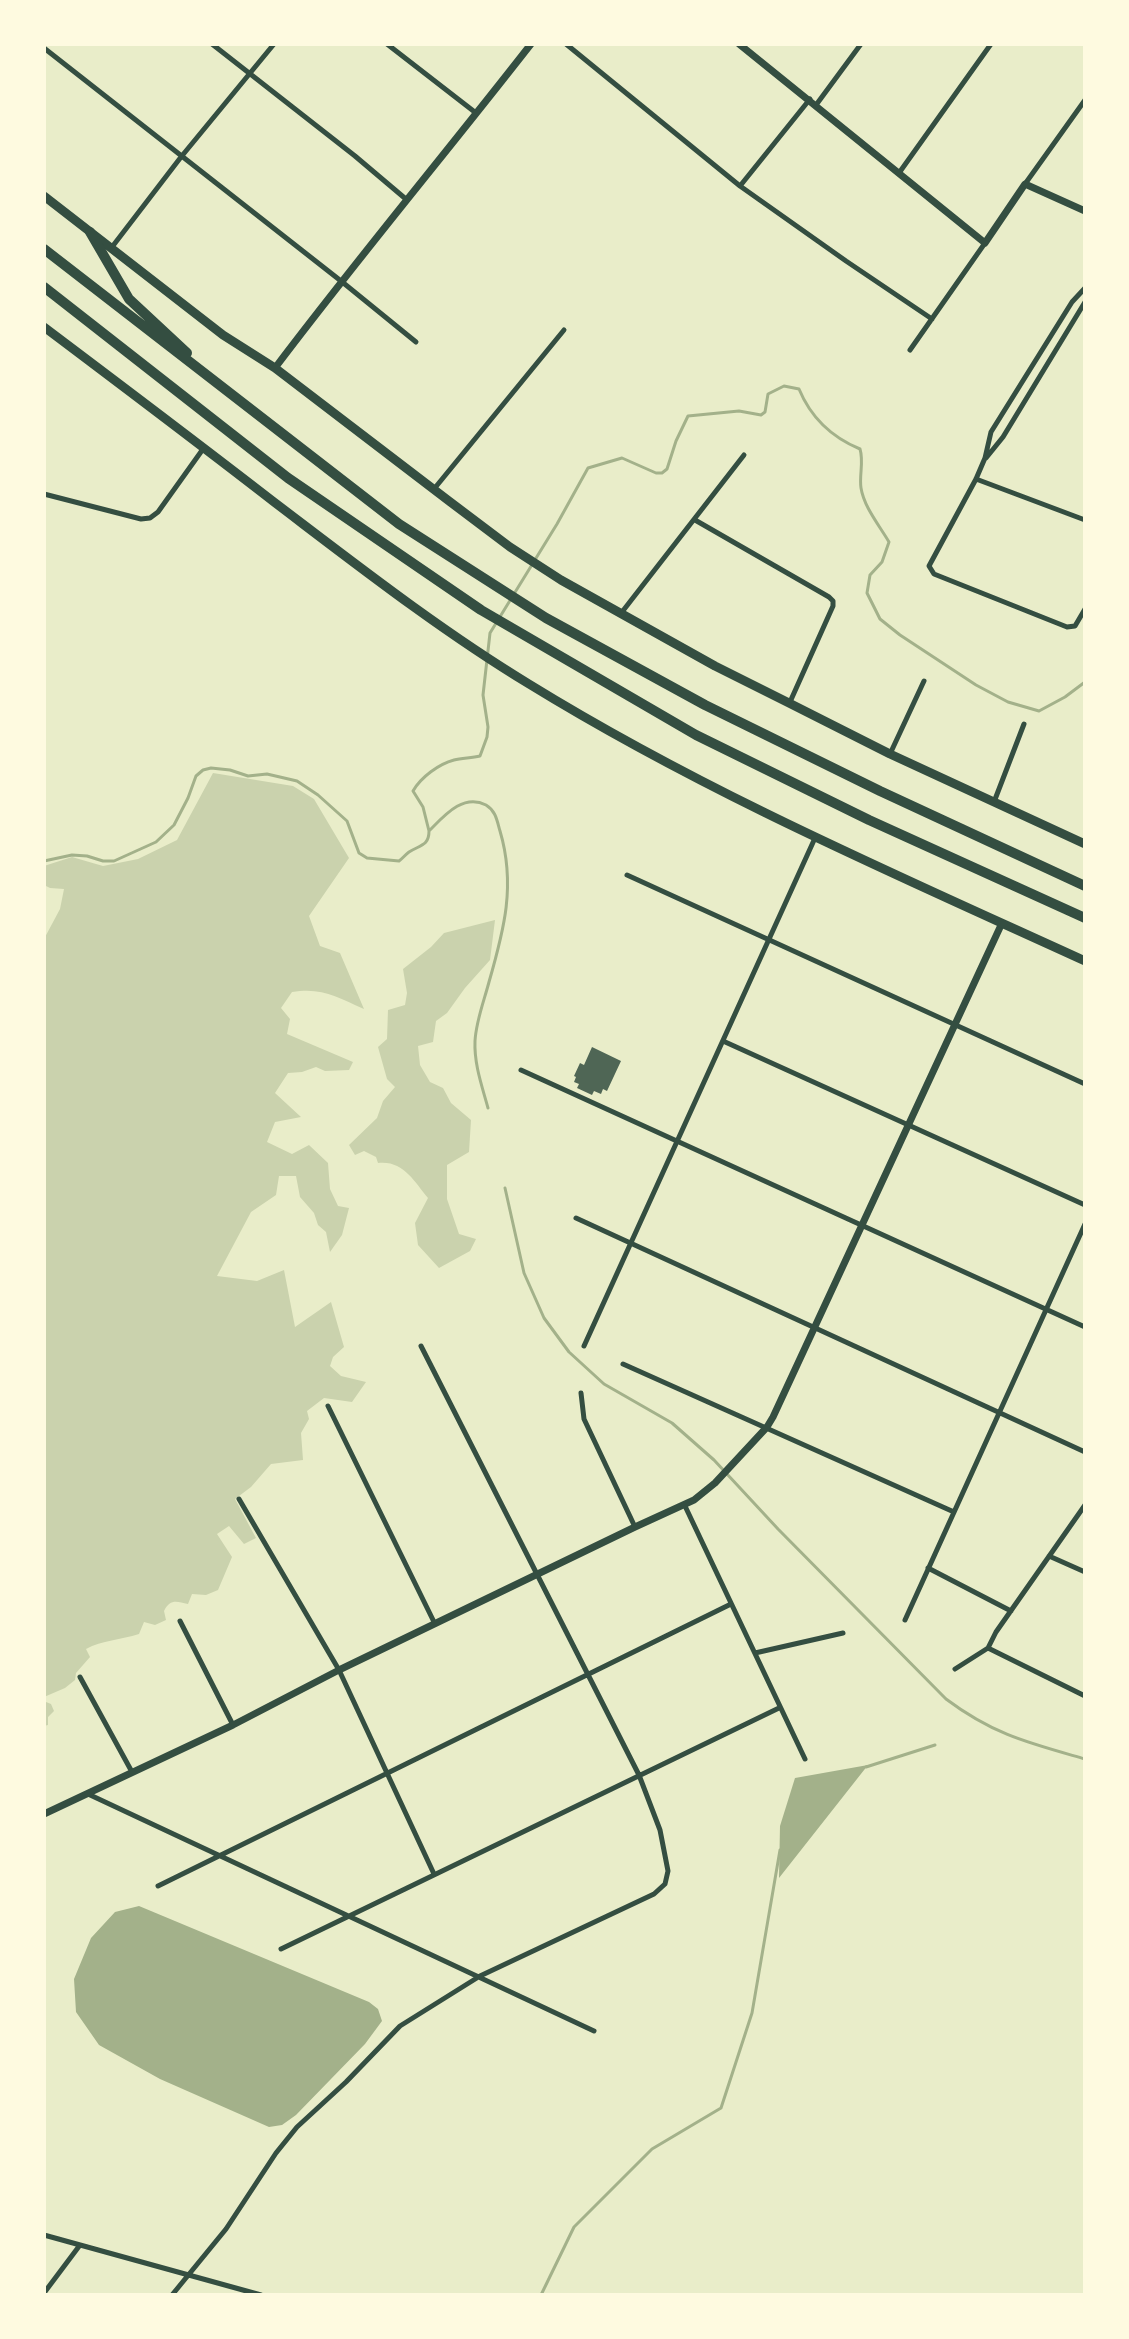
<!DOCTYPE html>
<html>
<head>
<meta charset="utf-8">
<style>
  body { margin:0 }
  #map { position:relative; width:1129px; height:2339px; overflow:hidden; background:#e9edc9; font-family:"Nunito Sans",sans-serif }
  canvas { display:block }
  .frame { position:absolute; inset:0; border:46px solid #fefae0; pointer-events:none }
</style>
</head>
<body>
<div id="map">
<canvas width="1129" height="2339"></canvas>
<div class="frame"></div>
</div>
<script>
const context = document.querySelector('canvas').getContext('2d');
context.lineJoin = 'round';
function paint(path, color) {
  context.fillStyle = color;
  context.fill(path, 'evenodd');
}
function trace(path, color, width, dash) {
  context.strokeStyle = color;
  context.lineWidth = width;
  context.lineCap = dash ? 'butt' : 'round';
  context.setLineDash(dash || []);
  context.stroke(path);
}
const green = new Path2D(`
  M 213,773 L 293,786 L 314,799 L 349,858 L 309,916 L 320,946 L 340,953 L 364,1009 C 337,997 322,987 292,992 L 281,1008 L 290,1019 L 287,1034 L 353,1062 L 349,1070 L 325,1071 L 316,1067 L 302,1072 L 288,1073 L 275,1093 L 301,1117 L 275,1122 L 267,1142 L 292,1154 L 309,1145 L 328,1163 L 330,1189 L 338,1206 L 349,1208 L 342,1235 L 330,1252 L 326,1232 L 318,1225 L 314,1213 L 300,1197 L 296,1176 L 279,1176 L 276,1195 L 251,1212 L 217,1276 L 257,1281 L 284,1270 L 295,1327 L 331,1302 L 344,1347 L 333,1357 L 330,1366 L 341,1376 L 366,1382 L 352,1402 L 324,1398 L 307,1411 L 309,1419 L 301,1433 L 303,1460 L 271,1464 L 251,1487 L 235,1499 L 256,1538 L 244,1544 L 229,1526 L 217,1534 L 232,1557 L 218,1590 L 206,1595 L 192,1594 L 188,1604 C 176,1601 170,1599 164,1611 L 166,1620 L 155,1625 L 144,1622 L 139,1634 C 121,1640 102,1640 86,1649 L 90,1657 L 76,1673 L 75,1680 L 65,1688 L 44,1697 L 46,1702 L 51,1704 L 54,1711 L 48,1717 L 48,1725 L 44,1726 L 44,939 L 60,909 L 64,889 L 50,888 L 44,885 L 44,866 L 72,857 L 103,866 L 138,859 L 177,840 Z
  M 495,920 L 490,960 L 465,988 L 447,1013 L 436,1021 L 433,1042 L 418,1046 L 420,1065 L 430,1082 L 443,1088 L 451,1103 L 471,1120 L 469,1152 L 447,1165 L 447,1199 L 459,1234 L 476,1239 L 470,1251 L 439,1268 L 418,1245 L 415,1223 L 428,1198 C 414,1181 403,1160 378,1163 L 376,1157 L 364,1151 L 355,1155 L 349,1145 L 377,1118 L 383,1101 L 395,1087 L 387,1079 L 378,1047 L 387,1039 L 388,1010 L 405,1005 L 407,993 L 403,969 L 431,947 L 444,933 Z`);
const water = new Path2D(`
  M 868,1765 L 779,1878 L 780,1826 L 795,1778 Z
  M 139,1906 L 369,2002 L 378,2009 L 382,2021 L 365,2044 L 296,2115 L 282,2125 L 269,2127 L 160,2079 L 99,2045 L 76,2012 L 74,1979 L 91,1938 L 115,1912 Z`);
const stream = new Path2D(`
  M 429,831 L 423,807 L 413,791 C 421,777 439,764 454,760 C 462,758 471,758 480,756 L 487,737 L 488,727 L 483,695 L 490,633 L 557,524 L 588,468 L 622,458 L 656,473 L 662,473 L 667,469 L 676,441 L 688,416 L 739,411 L 761,415 L 765,412 L 768,394 L 784,386 L 799,389 C 811,418 831,437 860,449 C 864,462 859,475 861,488 C 864,507 879,525 889,542 L 882,562 L 870,575 L 867,593 L 880,619 L 900,635 L 976,685 L 1008,702 L 1039,711 L 1065,697 L 1085,682
  M 44,861 L 72,855 L 87,856 L 103,861 L 114,861 L 156,842 L 174,825 L 188,798 L 196,776 L 203,770 L 211,768 L 230,770 L 248,776 L 267,774 L 297,781 L 318,795 L 347,821 L 359,853 L 367,858 L 399,861 C 403,858 405,855 409,852 C 420,845 429,846 429,831 C 444,816 463,793 486,805 C 496,811 497,821 500,831 C 516,885 504,930 489,982 C 484,1001 476,1021 475,1041 C 474,1064 482,1086 488,1108
  M 505,1188 L 524,1273 L 544,1318 L 569,1352 L 604,1384 L 672,1423 L 714,1460 L 778,1529 L 946,1699 C 994,1735 1029,1743 1085,1759
  M 866,1767 L 935,1745
  M 541,2295 L 574,2227 L 652,2149 L 721,2108 L 752,2013 L 780,1850`);
const building = new Path2D(`
  M 592,1047 L 621,1061 L 607,1091 L 603,1089 L 601,1094 L 594,1091 L 592,1095 L 577,1088 L 579,1084 L 574,1082 L 576,1077 L 574,1076 L 580,1063 L 584,1065 Z`);
const minor = new Path2D(`
  M 212,44 L 355,156 L 407,200
  M 387,44 L 476,113
  M 566,44 L 740,186 L 846,261 L 932,319
  M 44,48 L 341,281 L 416,342
  M 816,105 L 861,44
  M 899,173 L 991,44
  M 1025,184 L 1085,100
  M 740,186 L 810,99
  M 112,247 L 181,157 L 274,44
  M 1085,288 L 1072,302 L 991,432 L 985,458 L 976,479 L 929,566 L 934,574 L 1067,627 L 1075,626 L 1085,609
  M 910,350 L 985,243
  M 986,458 L 1003,437 L 1085,302
  M 976,479 L 1085,520
  M 434,489 L 564,330
  M 44,494 L 141,519 L 150,518 L 158,512 L 203,449
  M 695,520 L 829,597 L 833,601 L 833,606 L 790,702
  M 622,612 L 744,455
  M 890,754 L 924,681
  M 994,802 L 1024,724
  M 627,875 L 1085,1084
  M 723,1041 L 1085,1205
  M 521,1070 L 1085,1327
  M 576,1218 L 1085,1452
  M 584,1346 L 815,838
  M 623,1364 L 954,1512
  M 581,1393 L 584,1419 L 635,1527
  M 328,1406 L 435,1624
  M 239,1499 L 339,1670 L 434,1874
  M 685,1506 L 805,1759
  M 1049,1556 L 1085,1572
  M 928,1568 L 1011,1611
  M 905,1620 L 1085,1224
  M 180,1621 L 233,1725
  M 988,1648 L 1085,1696
  M 755,1653 L 843,1633
  M 955,1669 L 988,1648 L 996,1632 L 1085,1505
  M 80,1677 L 132,1772
  M 88,1794 L 594,2031
  M 158,1886 L 731,1604
  M 281,1949 L 779,1708
  M 44,2235 L 261,2295
  M 44,2293 L 80,2245
  M 172,2295 L 226,2229 L 276,2153 L 297,2127 L 346,2082 L 400,2026 L 480,1976 L 654,1894 L 665,1884 L 668,1871 L 660,1830 L 639,1775 L 421,1346`);
const tertiary = new Path2D(`
  M 739,44 L 985,243 L 1025,184 L 1085,211
  M 275,368 C 358,258 446,153 531,44
  M 44,1814 L 233,1725 L 339,1670 L 635,1527 L 694,1500 L 715,1483 L 767,1427 L 773,1417 L 1002,923`);
const primary = new Path2D(`
  M 44,196 L 223,335 L 275,368 L 449,501 L 510,547 L 561,580 L 715,666 L 789,703 L 890,754 L 1085,844
  M 44,327 C 121,385 198,443 274,502 C 357,565 440,630 529,684 C 706,793 897,875 1085,961`);
const motorway = new Path2D(`
  M 90,232 L 129,299 L 187,353
  M 44,249 L 399,524 L 546,618 L 705,705 L 880,791 L 1085,886
  M 44,287 L 288,478 L 481,610 L 696,735 L 869,820 L 1085,918`);
paint(green, '#cad2ad');
paint(water, '#a3b18a');
trace(stream, '#a3b18a', 3);
paint(building, '#4f6655');
trace(minor, '#344e41', 5);
trace(tertiary, '#344e41', 7);
trace(primary, '#344e41', 9);
trace(motorway, '#344e41', 10);
</script>
</body>
</html>
